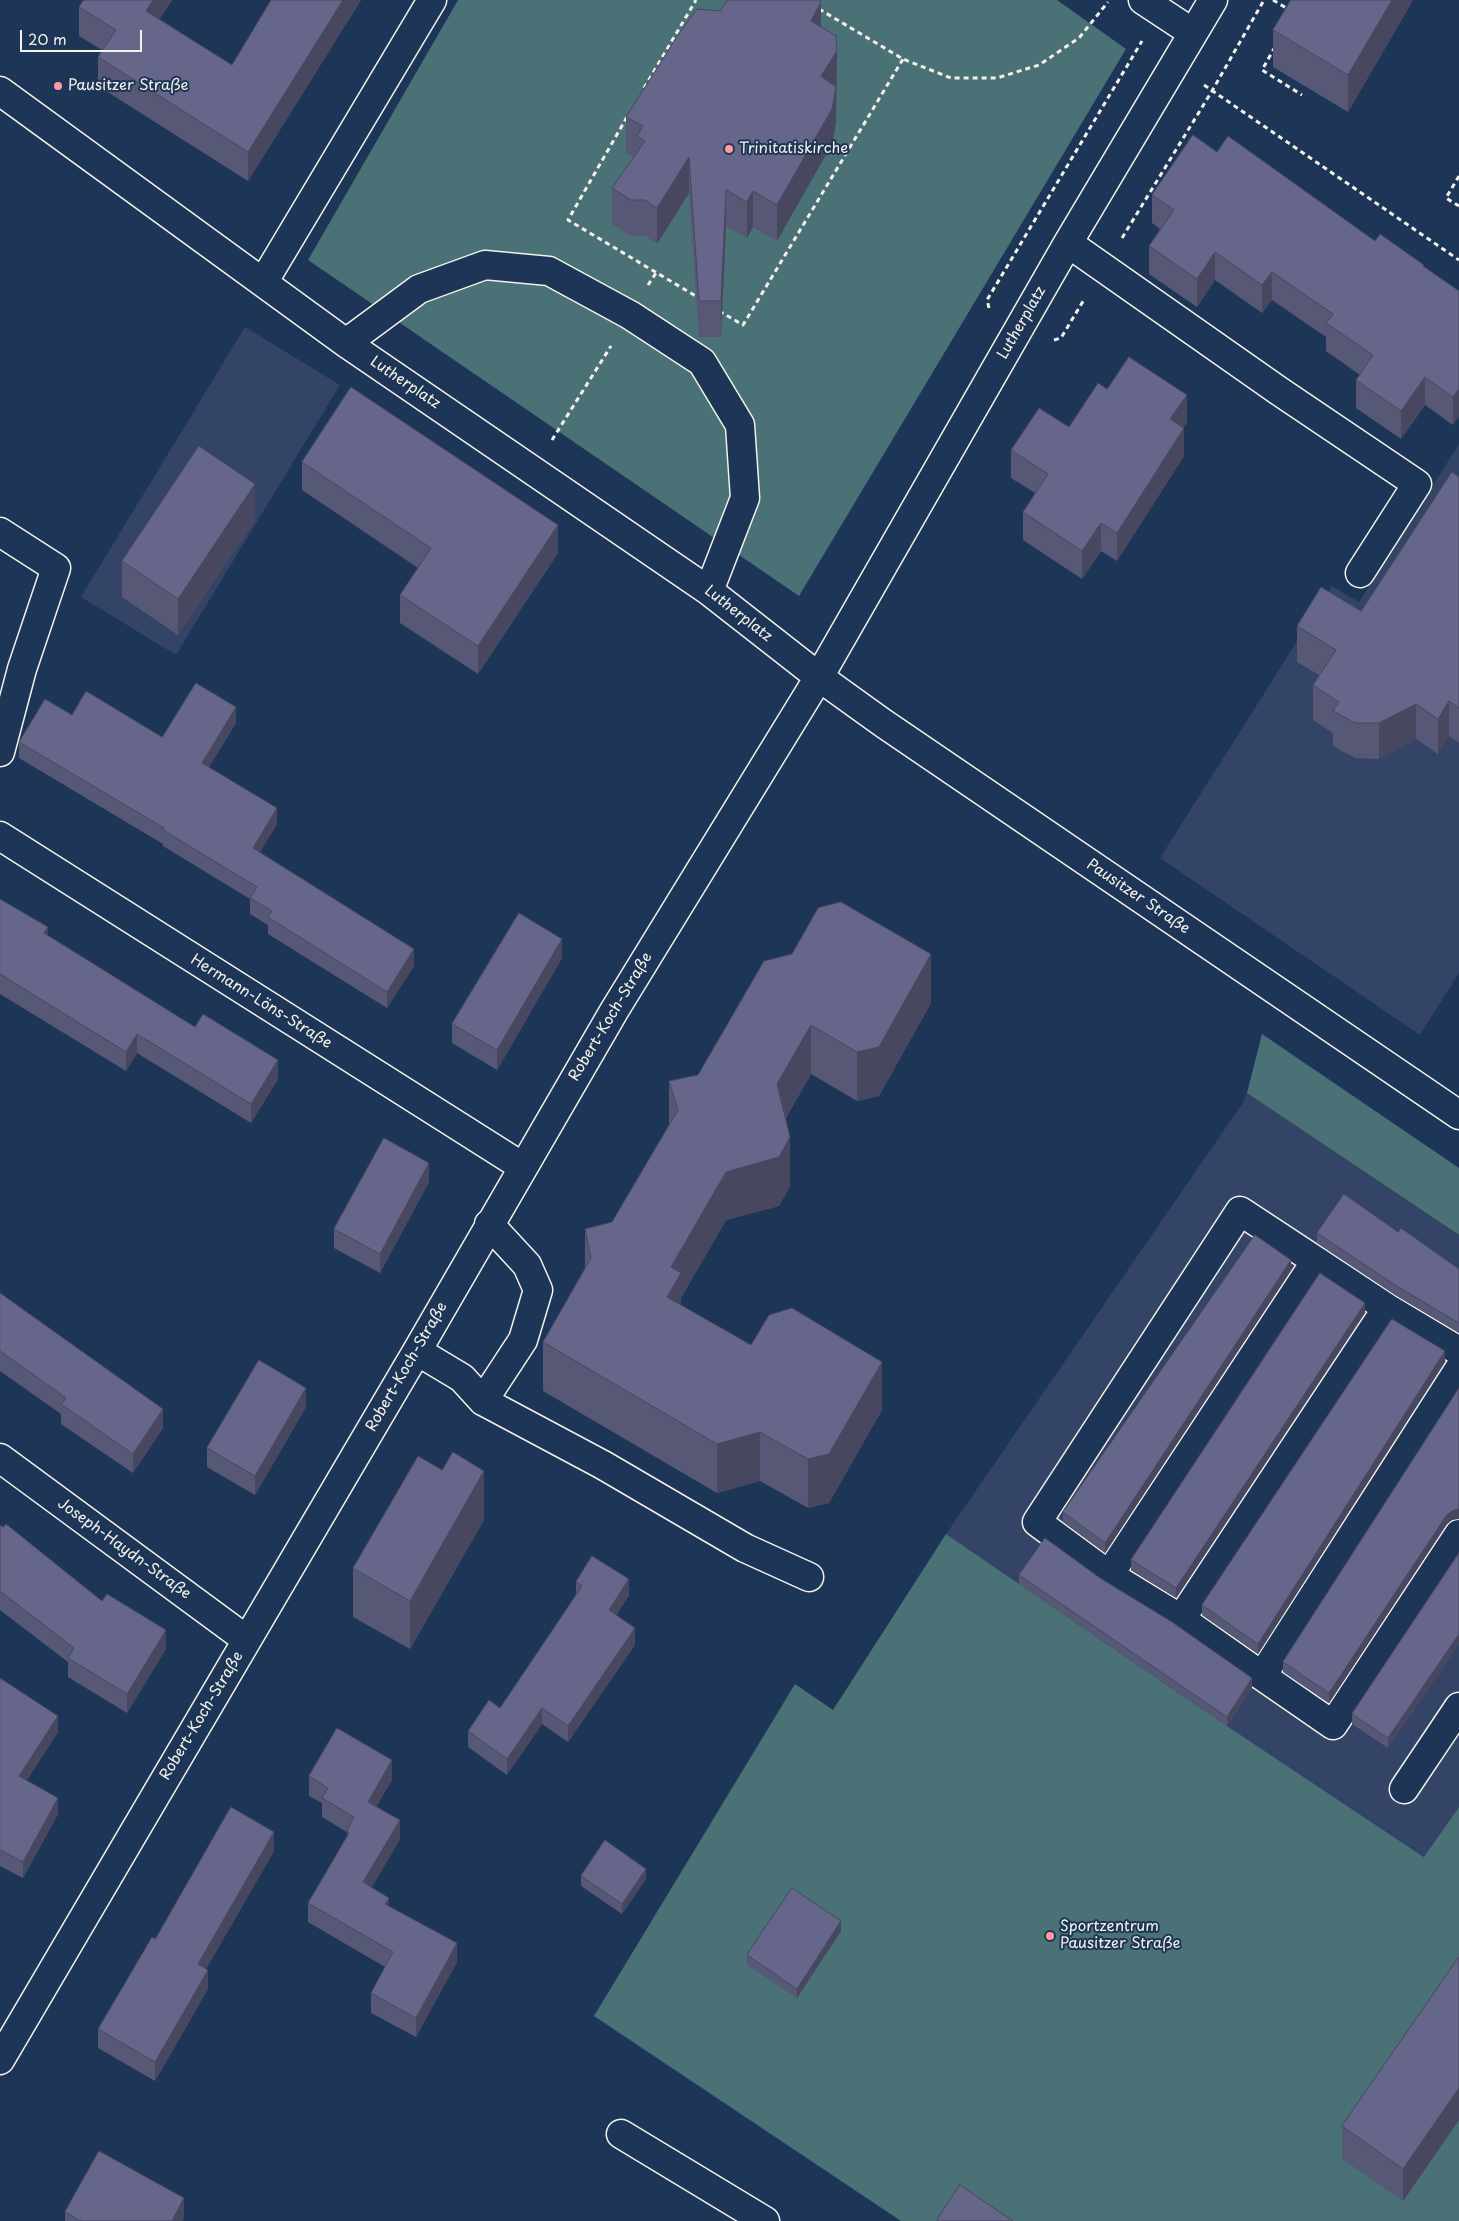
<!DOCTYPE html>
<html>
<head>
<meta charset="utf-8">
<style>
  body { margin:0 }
  #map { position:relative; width:1459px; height:2221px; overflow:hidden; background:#1d3557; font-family:"Playpen Sans",sans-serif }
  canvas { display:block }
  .scale { position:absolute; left:20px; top:30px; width:122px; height:22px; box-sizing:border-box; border:2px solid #f4f1e8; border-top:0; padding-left:6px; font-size:15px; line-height:18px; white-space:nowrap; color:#f4f1e8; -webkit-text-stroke:4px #1d3557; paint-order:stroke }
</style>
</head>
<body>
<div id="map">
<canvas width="1459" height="2221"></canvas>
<div class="scale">20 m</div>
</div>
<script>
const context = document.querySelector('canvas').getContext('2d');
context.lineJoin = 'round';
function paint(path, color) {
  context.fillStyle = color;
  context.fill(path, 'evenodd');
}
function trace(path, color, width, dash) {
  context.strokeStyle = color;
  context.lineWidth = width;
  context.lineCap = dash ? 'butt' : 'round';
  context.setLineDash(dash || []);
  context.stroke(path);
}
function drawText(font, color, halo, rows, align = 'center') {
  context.font = font + ' "Playpen Sans",sans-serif';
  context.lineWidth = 4;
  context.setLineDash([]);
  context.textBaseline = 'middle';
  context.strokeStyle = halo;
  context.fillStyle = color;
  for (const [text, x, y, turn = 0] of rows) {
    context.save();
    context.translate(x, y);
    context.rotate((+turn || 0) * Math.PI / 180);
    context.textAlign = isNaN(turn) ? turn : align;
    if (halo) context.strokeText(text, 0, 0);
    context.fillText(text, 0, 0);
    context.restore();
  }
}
const built = new Path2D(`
  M 245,327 L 340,385 L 176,655 L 81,597 Z
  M 1459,444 L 1459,973 L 1420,1035 L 1160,858 L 1332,586 L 1359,602 Z
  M 1247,1093 L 1459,1235 L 1459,1807 L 1425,1857 L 1227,1726 L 946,1534 L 1244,1101 Z`);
const green = new Path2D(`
  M 458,0 L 1057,0 L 1126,49 L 799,596 L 308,260 Z
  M 1262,1034 L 1459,1168 L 1459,1235 L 1247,1093 Z
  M 946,1534 L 1227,1726 L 1424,1857 L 1459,1807 L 1459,2221 L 901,2221 L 594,2016 L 795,1684 L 833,1710 Z`);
const path = new Path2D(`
  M 1273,0 L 1288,9
  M 819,9 L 903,59 L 951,78 L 997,78 L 1039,65 L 1079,38 L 1108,2
  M 1275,47 L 1262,70 L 1302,95
  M 1204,85 L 1459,260
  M 644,88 L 696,0
  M 627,117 L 568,220 L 699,298
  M 1459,176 L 1446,198 L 1459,206
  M 1122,238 L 1212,91 L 1264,0
  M 648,285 L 656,273
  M 989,308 L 987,300 L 1142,41
  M 719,311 L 743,325 L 903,59
  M 1054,340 L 1061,338 L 1085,298
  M 552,440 L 611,346`);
const minor = new Path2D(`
  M 1143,0 L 1193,33
  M 0,91 L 346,343 L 709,591 L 819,677 L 883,723 L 1459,1115
  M 1068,243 L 1279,391 L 1417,484 L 1360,573
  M 264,281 L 432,0
  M 346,343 L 419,289 L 485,265 L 549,271 L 630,315 L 702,362 L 740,425 L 745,498 L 709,591
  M 0,532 L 56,568 L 22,669 L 0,752
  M 0,836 L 523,1167
  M 417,1351 L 462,1378 L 483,1401 L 523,1340 L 538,1290 L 527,1265 L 489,1224
  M 1459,1369 L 1262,1676 L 1333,1725 L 1459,1534
  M 483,1401 L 603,1465 L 745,1548 L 809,1577
  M 0,1458 L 247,1640
  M 1109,1575 L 1037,1522 L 1240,1211 L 1316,1261
  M 1181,1619 L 1109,1575 L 1316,1261 L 1387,1308
  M 1262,1676 L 1181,1619 L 1387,1308 L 1459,1351
  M 1404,1789 L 1459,1707
  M 0,2060 L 417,1351 L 614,1011 L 819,677 L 1068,243 L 1213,0
  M 621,2134 L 765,2221`);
const wall = new Path2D(`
  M 84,0 L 172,0 L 159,19 L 232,65 L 271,0 L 361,0 L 248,181 L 98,86 L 98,57 L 102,50 L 79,36 L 79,7 Z
  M 1413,0 L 1348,112 L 1273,67 L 1273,30 Z
  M 821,27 L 837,87 L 836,88 L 836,123 L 832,144 L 777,241 L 753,227 L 747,238 L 726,226 L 721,337 L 699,337 L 689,193 L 657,244 L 645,236 L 631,236 L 612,224 L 612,188 L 634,157 L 626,153 L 626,117 Z
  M 1217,152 L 1375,241 L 1424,267 L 1459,291 L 1453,425 L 1425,405 L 1401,439 L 1356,408 L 1356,380 L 1360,375 L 1326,351 L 1326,337 L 1272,300 L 1262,313 L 1215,280 L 1197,307 L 1149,274 L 1149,246 L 1160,229 L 1152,223 L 1152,195 Z
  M 1107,389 L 1187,423 L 1183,428 L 1184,456 L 1117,561 L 1101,551 L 1082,579 L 1023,540 L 1023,512 L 1035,493 L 1011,478 L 1011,450 L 1069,427 Z
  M 302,462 L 558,553 L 478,674 L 400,623 L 400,595 L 418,568 L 302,490 Z
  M 1459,477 L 1459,743 L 1449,736 L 1438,754 L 1416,739 L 1379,759 L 1355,758 L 1333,746 L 1333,733 L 1313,720 L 1313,685 L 1319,675 L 1297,662 L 1297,626 L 1361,611 Z
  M 255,520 L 178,635 L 122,597 L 122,561 Z
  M 236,723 L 209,767 L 277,824 L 260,852 L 414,966 L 387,1008 L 268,934 L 268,925 L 250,914 L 250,899 L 163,846 L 163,844 L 19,758 L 19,742 L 162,737 Z
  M 0,899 L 48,936 L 278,1079 L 251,1123 L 137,1053 L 126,1071 L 0,994 Z
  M 562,958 L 497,1070 L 452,1043 L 452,1024 Z
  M 764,961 L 931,1003 L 879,1096 L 857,1101 L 811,1074 L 786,1118 L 790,1186 L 779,1206 L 726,1220 L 681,1298 L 681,1305 L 751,1345 L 882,1410 L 829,1503 L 808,1508 L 760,1481 L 717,1493 L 543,1391 L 543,1342 L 585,1269 L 585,1229 L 612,1222 L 669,1125 L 669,1081 L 698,1075 Z
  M 429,1182 L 380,1273 L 334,1248 L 334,1229 Z
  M 1398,1232 L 1459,1269 L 1459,1333 L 1395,1295 L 1317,1243 L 1317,1233 Z
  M 1291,1270 L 1105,1553 L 1063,1522 L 1063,1512 Z
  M 0,1293 L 163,1428 L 133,1473 L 61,1424 L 61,1414 L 0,1371 Z
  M 1365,1312 L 1176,1598 L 1131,1570 L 1131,1560 Z
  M 1445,1361 L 1258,1654 L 1202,1615 L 1202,1605 Z
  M 306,1407 L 255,1495 L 207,1467 L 207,1448 Z
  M 442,1470 L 484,1520 L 410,1649 L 353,1617 L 353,1568 Z
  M 1452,1520 L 1446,1525 L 1329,1703 L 1283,1672 L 1283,1662 Z
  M 0,1525 L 166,1649 L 127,1713 L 68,1677 L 68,1662 L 0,1610 Z
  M 1459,1553 L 1459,1644 L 1388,1748 L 1352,1724 L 1352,1714 Z
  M 1019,1575 L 1100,1578 L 1252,1688 L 1227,1726 L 1019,1584 Z
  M 576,1582 L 629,1595 L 616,1615 L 635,1645 L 568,1742 L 542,1724 L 507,1775 L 468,1747 L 468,1731 L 500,1708 L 576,1596 Z
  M 0,1678 L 58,1732 L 27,1780 L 58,1814 L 23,1878 L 0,1866 Z
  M 309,1776 L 392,1780 L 376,1806 L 400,1839 L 372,1887 L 389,1906 L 457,1962 L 416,2037 L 371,2013 L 371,1993 L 385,1967 L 308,1922 L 308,1903 L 347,1837 L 347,1832 L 322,1817 L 322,1803 L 309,1796 Z
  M 274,1851 L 206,1969 L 208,1989 L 155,2081 L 98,2048 L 98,2029 L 155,1939 Z
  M 581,1876 L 646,1879 L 622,1914 L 581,1886 Z
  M 841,1931 L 797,1998 L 747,1965 L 747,1955 Z
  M 1459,1957 L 1459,2120 L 1403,2201 L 1342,2159 L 1342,2126 Z
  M 65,2212 L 184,2217 L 182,2221 L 65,2221 Z`);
const shadedWall = new Path2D(`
  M 153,0 L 172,0 L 146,41 L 146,11 Z
  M 343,0 L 361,0 L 248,181 L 248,152 Z
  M 1392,0 L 1413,0 L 1348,112 L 1348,75 Z
  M 821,2 L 821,38 L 811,21 Z
  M 837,51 L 836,123 L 832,144 L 777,241 L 777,205 L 821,76 Z
  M 689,157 L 689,193 L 657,244 L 657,208 Z
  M 726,190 L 726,226 L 721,337 L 721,301 Z
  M 753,191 L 753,227 L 747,238 L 747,202 Z
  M 1215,252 L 1215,280 L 1197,307 L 1197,279 Z
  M 1272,272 L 1272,300 L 1262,313 L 1262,285 Z
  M 1425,377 L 1425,405 L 1401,439 L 1401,411 Z
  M 1459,389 L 1459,417 L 1453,425 L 1453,397 Z
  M 1187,395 L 1187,423 L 1170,447 L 1170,419 Z
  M 1184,428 L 1184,456 L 1117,561 L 1117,533 Z
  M 255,484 L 255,520 L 178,635 L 178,599 Z
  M 1101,523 L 1101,551 L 1082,579 L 1082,551 Z
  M 558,525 L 558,553 L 478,674 L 478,646 Z
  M 1449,701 L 1449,736 L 1438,754 L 1438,719 Z
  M 1416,704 L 1416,739 L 1379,759 L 1379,723 Z
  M 236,707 L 236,723 L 202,779 L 202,763 Z
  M 277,808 L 277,824 L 253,864 L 253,848 Z
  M 48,927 L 48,946 L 44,933 Z
  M 562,939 L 562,958 L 497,1070 L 497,1050 Z
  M 414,949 L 414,966 L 387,1008 L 387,992 Z
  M 931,954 L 931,1003 L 879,1096 L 857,1101 L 857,1052 Z
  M 811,1025 L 811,1074 L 777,1133 L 777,1084 Z
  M 137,1034 L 137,1053 L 126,1071 L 126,1052 Z
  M 278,1060 L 278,1079 L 251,1123 L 251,1104 Z
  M 790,1137 L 790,1186 L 779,1206 L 726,1220 L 681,1298 L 681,1321 L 667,1297 L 671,1267 L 726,1172 Z
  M 429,1163 L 429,1182 L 380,1273 L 380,1254 Z
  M 1291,1260 L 1291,1270 L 1105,1553 L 1105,1543 Z
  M 1365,1303 L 1365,1312 L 1176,1598 L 1176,1588 Z
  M 1445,1351 L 1445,1361 L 1258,1654 L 1258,1644 Z
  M 882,1362 L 882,1410 L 829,1503 L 808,1508 L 808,1459 Z
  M 306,1388 L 306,1407 L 255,1495 L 255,1476 Z
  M 163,1409 L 163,1428 L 133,1473 L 133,1454 Z
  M 760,1432 L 760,1481 L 717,1493 L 717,1444 Z
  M 484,1471 L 484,1520 L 410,1649 L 410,1601 Z
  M 1459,1509 L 1459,1519 L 1452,1520 L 1446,1525 L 1329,1703 L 1329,1693 L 1446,1516 L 1452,1511 Z
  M 629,1579 L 629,1595 L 609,1627 L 609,1610 Z
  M 635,1628 L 635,1645 L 568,1742 L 568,1726 Z
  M 166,1630 L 166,1649 L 127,1713 L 127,1694 Z
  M 1459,1634 L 1459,1644 L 1388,1748 L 1388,1738 Z
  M 1252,1678 L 1252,1688 L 1227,1726 L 1227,1717 Z
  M 542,1708 L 542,1724 L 507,1775 L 507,1759 Z
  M 58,1716 L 58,1732 L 19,1792 L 19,1776 Z
  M 392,1760 L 392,1780 L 368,1821 L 368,1802 Z
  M 58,1798 L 58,1814 L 23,1878 L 23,1862 Z
  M 400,1820 L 400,1839 L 363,1902 L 363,1882 Z
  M 274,1832 L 274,1851 L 198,1983 L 198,1964 Z
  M 646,1869 L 646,1879 L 622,1914 L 622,1904 Z
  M 389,1898 L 389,1917 L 385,1904 Z
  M 841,1921 L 841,1931 L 797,1998 L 797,1989 Z
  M 457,1943 L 457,1962 L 416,2037 L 416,2018 Z
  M 208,1970 L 208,1989 L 155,2081 L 155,2062 Z
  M 1459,2088 L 1459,2120 L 1403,2201 L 1403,2169 Z
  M 184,2198 L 184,2217 L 182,2221 L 172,2221 Z`);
const building = new Path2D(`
  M 84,0 L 153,0 L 146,11 L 232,65 L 271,0 L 343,0 L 248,152 L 98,57 L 116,30 L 79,7 Z
  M 728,0 L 820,0 L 821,2 L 811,21 L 836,36 L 837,51 L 821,76 L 836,87 L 832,109 L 777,205 L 753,191 L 747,202 L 726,190 L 721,301 L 699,301 L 689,157 L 657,208 L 645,200 L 631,200 L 612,188 L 645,141 L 637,136 L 643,126 L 626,117 L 678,35 L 697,9 L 720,11 Z
  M 1291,0 L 1392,0 L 1348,75 L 1273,30 Z
  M 1193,135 L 1217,152 L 1228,136 L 1375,241 L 1380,234 L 1424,265 L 1423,266 L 1459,291 L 1459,389 L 1453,397 L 1425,377 L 1401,411 L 1356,380 L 1373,355 L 1326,323 L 1333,314 L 1272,272 L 1262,285 L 1215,252 L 1197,279 L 1149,246 L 1174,210 L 1152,195 Z
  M 1129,357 L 1187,395 L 1170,419 L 1184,428 L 1117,533 L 1101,523 L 1082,551 L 1023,512 L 1048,474 L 1011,450 L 1039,408 L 1069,427 L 1098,383 L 1107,389 Z
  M 351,387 L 558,525 L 478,646 L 400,595 L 431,548 L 302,462 Z
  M 199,446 L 255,484 L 178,599 L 122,561 Z
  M 1452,472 L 1459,477 L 1459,708 L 1449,701 L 1438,719 L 1416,704 L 1379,723 L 1355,723 L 1333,711 L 1339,702 L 1313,685 L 1336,650 L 1297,626 L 1321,587 L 1361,611 Z
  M 196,683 L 236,707 L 202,763 L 277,808 L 253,848 L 414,949 L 387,992 L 268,917 L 272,911 L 250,898 L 257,887 L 163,830 L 164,828 L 19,742 L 45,699 L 72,715 L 86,691 L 162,737 Z
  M 0,899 L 48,927 L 44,933 L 195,1027 L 203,1014 L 278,1060 L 251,1104 L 137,1034 L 126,1052 L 0,974 Z
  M 841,902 L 931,954 L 879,1047 L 857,1052 L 811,1025 L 777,1084 L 790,1137 L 779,1157 L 726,1172 L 671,1267 L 681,1273 L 667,1297 L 751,1345 L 769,1315 L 792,1308 L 882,1362 L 829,1454 L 808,1459 L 760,1432 L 717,1444 L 543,1342 L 591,1258 L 585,1229 L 612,1222 L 678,1110 L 669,1081 L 698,1075 L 764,961 L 792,954 L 818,908 Z
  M 519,913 L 562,939 L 497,1050 L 452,1024 Z
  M 384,1138 L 429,1163 L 380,1254 L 334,1229 Z
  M 1344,1194 L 1398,1232 L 1401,1228 L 1459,1269 L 1459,1323 L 1395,1285 L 1317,1233 Z
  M 1255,1235 L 1291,1260 L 1105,1543 L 1063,1512 Z
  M 1320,1273 L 1365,1303 L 1176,1588 L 1131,1560 Z
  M 0,1293 L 163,1409 L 133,1454 L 61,1404 L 66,1398 L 0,1351 Z
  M 1392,1319 L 1445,1351 L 1258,1644 L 1202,1605 Z
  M 259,1360 L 306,1388 L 255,1476 L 207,1448 Z
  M 1459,1388 L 1459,1509 L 1452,1511 L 1446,1516 L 1329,1693 L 1283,1662 Z
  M 453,1452 L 484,1471 L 410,1601 L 353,1568 L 418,1456 L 442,1470 Z
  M 6,1524 L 102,1601 L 107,1594 L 166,1630 L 127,1694 L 68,1658 L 74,1648 L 0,1591 L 0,1525 L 3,1527 Z
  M 1045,1538 L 1100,1578 L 1172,1622 L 1252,1678 L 1227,1717 L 1019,1575 Z
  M 1459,1553 L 1459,1634 L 1388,1738 L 1352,1714 Z
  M 592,1556 L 629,1579 L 609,1610 L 635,1628 L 568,1726 L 542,1708 L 507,1759 L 468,1731 L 489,1700 L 500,1708 L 582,1586 L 576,1582 Z
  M 0,1678 L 58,1716 L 19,1776 L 58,1798 L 23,1862 L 0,1850 Z
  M 337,1728 L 392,1760 L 368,1802 L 400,1820 L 363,1882 L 389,1898 L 385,1904 L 457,1943 L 416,2018 L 371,1993 L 393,1952 L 308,1903 L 349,1833 L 347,1831 L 354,1817 L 322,1798 L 328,1788 L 309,1776 Z
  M 231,1807 L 274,1832 L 198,1964 L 208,1970 L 155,2062 L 98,2029 L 152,1937 L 155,1939 Z
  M 605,1840 L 646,1869 L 622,1904 L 581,1876 Z
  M 792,1888 L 841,1921 L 797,1989 L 747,1955 Z
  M 1459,1957 L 1459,2088 L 1403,2169 L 1342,2126 Z
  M 99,2151 L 184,2198 L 172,2221 L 81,2221 L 65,2212 Z
  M 960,2185 L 1013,2221 L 938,2221 L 937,2220 Z`);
const markers = [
  [58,86,5,"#ff9aa2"],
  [729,149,5,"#ff9aa2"],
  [1050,1936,5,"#ff9aa2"]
];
const poiNames = [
  ["Pausitzer Straße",68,86],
  ["Trinitatiskirche",739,149],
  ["Sportzentrum",1060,1927],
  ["Pausitzer Straße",1060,1944]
];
const streetNames = [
  ["Lutherplatz",1022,323,-60],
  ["Lutherplatz",405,383,34],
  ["Lutherplatz",738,614,38],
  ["Pausitzer Straße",1138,897,34],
  ["Hermann-Löns-Straße",261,1002,32],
  ["Robert-Koch-Straße",611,1017,-59],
  ["Robert-Koch-Straße",407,1367,-60],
  ["Joseph-Haydn-Straße",124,1549,36],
  ["Robert-Koch-Straße",202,1716,-59]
];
paint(built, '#346');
paint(green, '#4a7175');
trace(minor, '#f4f1e8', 31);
trace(path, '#f4f1e8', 3, [5, 4]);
trace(minor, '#1d3557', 28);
paint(wall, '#575876');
paint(shadedWall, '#474760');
paint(building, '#656689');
trace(building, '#474760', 1);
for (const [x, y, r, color] of markers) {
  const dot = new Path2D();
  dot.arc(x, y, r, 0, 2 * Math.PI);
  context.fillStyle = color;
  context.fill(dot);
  trace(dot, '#1d3557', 2);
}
drawText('15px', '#f4f1e8', '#1d3557', poiNames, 'left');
drawText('15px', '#f4f1e8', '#1d3557', streetNames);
</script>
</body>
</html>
